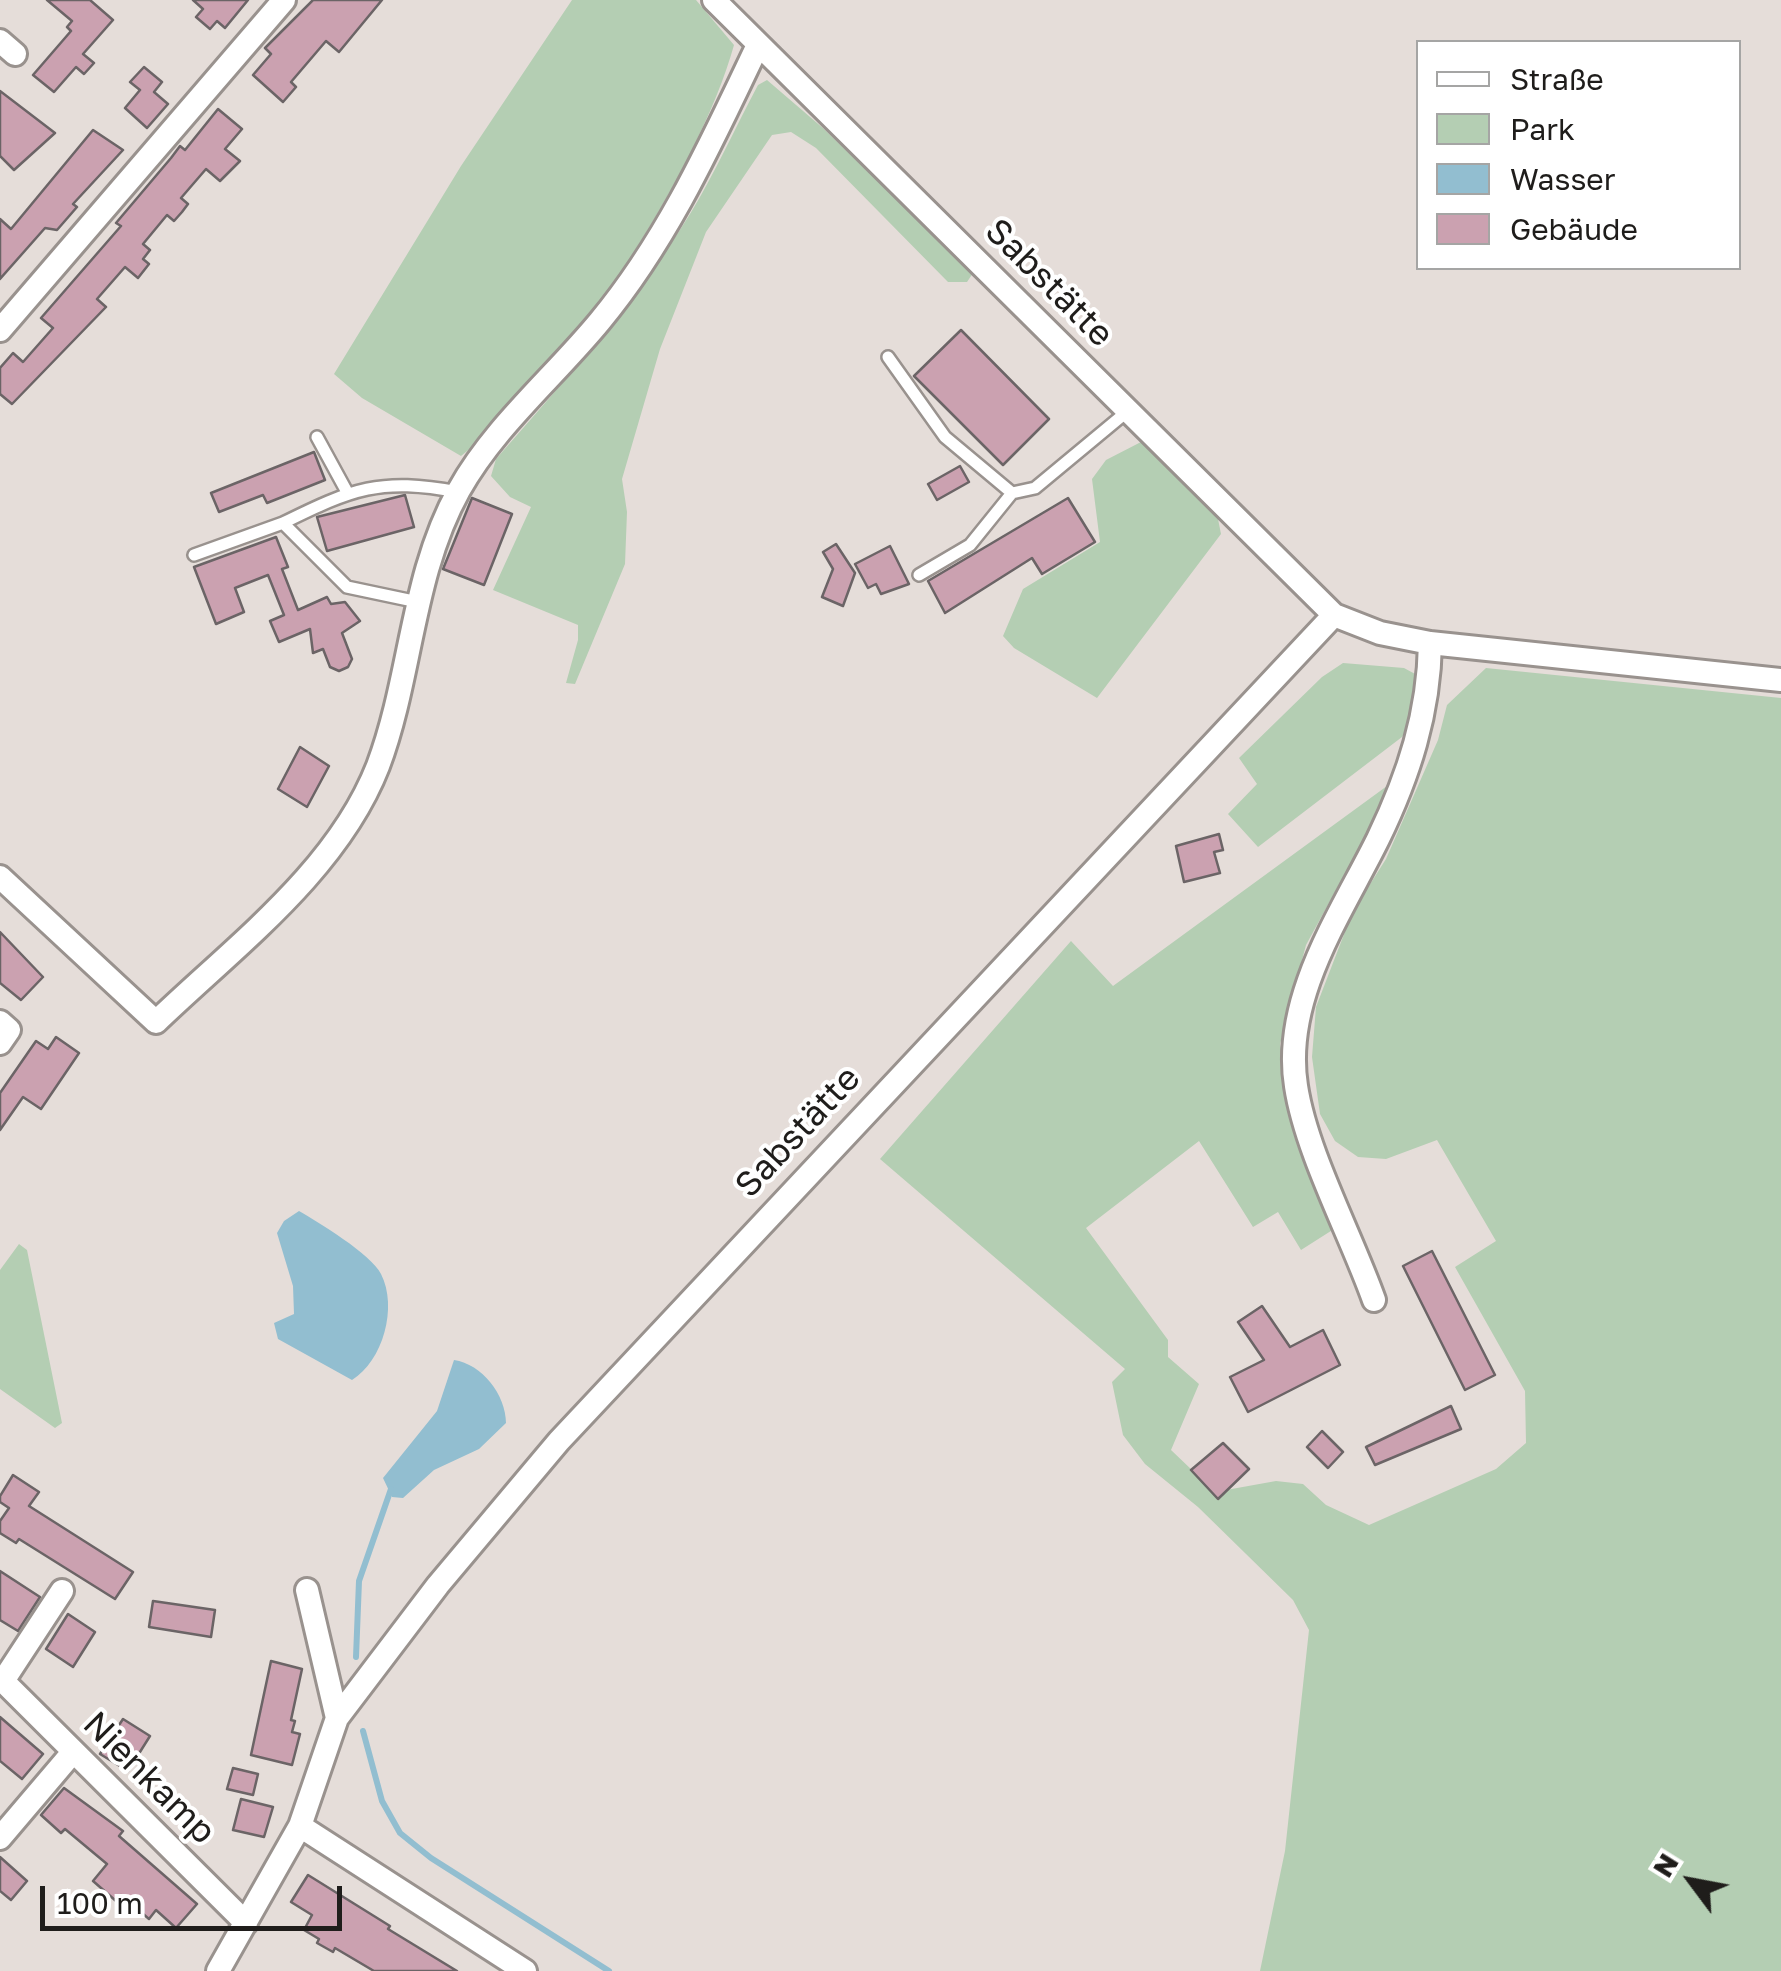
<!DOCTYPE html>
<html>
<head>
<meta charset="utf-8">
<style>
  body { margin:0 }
  #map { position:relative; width:1781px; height:1971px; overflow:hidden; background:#e5ddd9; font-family:"Golos Text",sans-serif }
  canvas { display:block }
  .legend { position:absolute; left:1416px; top:40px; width:325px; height:230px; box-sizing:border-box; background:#fff; border:2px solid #a5a5a4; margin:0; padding:12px 18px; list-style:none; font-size:30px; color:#1f1d1b }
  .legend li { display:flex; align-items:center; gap:20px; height:50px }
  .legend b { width:50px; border:2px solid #a5a5a4 }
  .north { position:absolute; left:1641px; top:1831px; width:100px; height:100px; -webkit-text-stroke:8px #fff; paint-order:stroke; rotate:302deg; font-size:28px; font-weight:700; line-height:40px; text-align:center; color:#1f1d1b }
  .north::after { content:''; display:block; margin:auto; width:35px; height:45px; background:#1f1d1b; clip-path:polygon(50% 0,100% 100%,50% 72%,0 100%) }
  .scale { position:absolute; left:40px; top:1886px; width:302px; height:45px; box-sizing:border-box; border:5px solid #1f1d1b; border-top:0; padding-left:12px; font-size:30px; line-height:35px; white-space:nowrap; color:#1f1d1b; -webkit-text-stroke:8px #fff; paint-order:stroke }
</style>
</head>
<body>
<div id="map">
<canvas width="1781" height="1971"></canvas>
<ul class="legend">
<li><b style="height:12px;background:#fff"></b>Straße</li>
<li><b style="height:28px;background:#b4ceb3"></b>Park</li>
<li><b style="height:28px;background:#92bed0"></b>Wasser</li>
<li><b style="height:28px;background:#cba1b0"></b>Gebäude</li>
</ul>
<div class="north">N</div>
<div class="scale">100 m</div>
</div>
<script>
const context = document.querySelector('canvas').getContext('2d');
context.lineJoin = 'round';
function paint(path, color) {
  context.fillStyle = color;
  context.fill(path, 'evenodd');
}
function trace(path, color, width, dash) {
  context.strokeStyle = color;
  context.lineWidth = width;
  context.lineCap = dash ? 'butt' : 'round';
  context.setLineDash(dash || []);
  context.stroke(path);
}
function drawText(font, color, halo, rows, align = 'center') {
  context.font = font + ' "Golos Text",sans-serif';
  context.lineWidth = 8;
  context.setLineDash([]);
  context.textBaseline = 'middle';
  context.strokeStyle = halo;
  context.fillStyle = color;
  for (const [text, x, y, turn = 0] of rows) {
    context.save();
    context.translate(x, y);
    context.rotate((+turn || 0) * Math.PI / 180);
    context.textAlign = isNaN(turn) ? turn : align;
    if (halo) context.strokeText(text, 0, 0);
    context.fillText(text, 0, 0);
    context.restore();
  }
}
const green = new Path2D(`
  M 572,0 L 696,0 L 734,45 C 699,171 565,378 461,456 L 362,398 L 334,374 L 461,166 Z
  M 767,80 L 824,129 L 973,273 L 967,282 L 948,282 L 816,148 L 791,132 L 772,135 L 706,232 L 660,349 L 622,479 L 627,512 L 625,564 L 575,684 L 566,683 L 578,640 L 578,625 L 493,590 L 531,507 L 510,497 L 491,476 L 496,459 C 565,380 635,303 690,214 C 715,173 735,128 758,85 Z
  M 1141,442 L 1218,519 L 1221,534 L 1097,698 L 1014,648 L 1003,636 L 1023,589 L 1100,542 L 1092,479 L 1106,460 Z
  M 1343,663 L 1404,668 L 1417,675 L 1413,721 L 1402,737 L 1258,847 L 1228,814 L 1257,784 L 1239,758 L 1322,677 Z
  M 1486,668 L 1781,698 L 1781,1971 L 1260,1971 L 1285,1851 L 1309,1630 L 1293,1600 L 1198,1507 L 1145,1464 L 1123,1435 L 1112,1382 L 1125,1369 L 880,1159 L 1071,941 L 1113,986 L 1387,786 L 1371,826 L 1306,945 L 1280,1044 L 1295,1118 L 1334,1229 L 1301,1250 L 1278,1212 L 1253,1227 L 1199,1141 L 1086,1228 L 1168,1340 L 1168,1357 L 1199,1384 L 1171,1450 L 1215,1492 L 1276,1481 L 1303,1484 L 1326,1505 L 1369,1525 L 1496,1469 L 1526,1443 L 1525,1391 L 1455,1267 L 1496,1241 L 1437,1140 L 1386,1159 L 1358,1157 L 1335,1141 L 1320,1114 L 1312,1057 L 1316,1007 L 1353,911 L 1386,859 L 1438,740 L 1447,705 Z
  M 19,1244 L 27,1250 L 62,1423 L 55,1428 L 0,1389 L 0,1270 Z`);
const water = new Path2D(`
  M 299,1211 C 318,1222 371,1254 381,1274 C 398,1307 383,1361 352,1380 L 278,1339 L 274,1323 L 294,1314 L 293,1286 L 277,1233 L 284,1221 Z
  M 454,1360 C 482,1364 506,1395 506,1423 L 479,1449 L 434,1470 L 403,1498 L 392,1497 L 383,1478 L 437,1411 Z`);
const stream = new Path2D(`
  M 356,1657 L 359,1581 L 391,1489
  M 363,1731 L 382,1801 L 400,1833 L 431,1858 L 609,1971`);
const building = new Path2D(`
  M 47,0 L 90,0 L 113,20 L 83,54 L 94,63 L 84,74 L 76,67 L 54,92 L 33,75 L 71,31 L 67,27 L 72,21 Z
  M 193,0 L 248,0 L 225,28 L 217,21 L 210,29 L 196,17 L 203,9 Z
  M 313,0 L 382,0 L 339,52 L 326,41 L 291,82 L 296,87 L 283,102 L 253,75 L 271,54 L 265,48 Z
  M 144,67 L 162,82 L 154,92 L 168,104 L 147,128 L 125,108 L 140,90 L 130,82 Z
  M 0,91 L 55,133 L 14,170 L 0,156 Z
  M 218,109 L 242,129 L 225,149 L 240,161 L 220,181 L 206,169 L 181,198 L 188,204 L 182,212 L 174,221 L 167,215 L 143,244 L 150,250 L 143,259 L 149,264 L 138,278 L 125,267 L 97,299 L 106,307 L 12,404 L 0,394 L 0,368 L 13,353 L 23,362 L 53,328 L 41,318 L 121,226 L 116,223 L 171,158 L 180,146 L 185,150 Z
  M 93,130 L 123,150 L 73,204 L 77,207 L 57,230 L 45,228 L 0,279 L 0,219 L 11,229 Z
  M 961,330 L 1049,419 L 1003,465 L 914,376 Z
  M 314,452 L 325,480 L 267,503 L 263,495 L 219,512 L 211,493 Z
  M 960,466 L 969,482 L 937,500 L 928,484 Z
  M 405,495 L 414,527 L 327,551 L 317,517 Z
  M 472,498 L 512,514 L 484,585 L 443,569 Z
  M 1068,498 L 1095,542 L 1042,574 L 1032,558 L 945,613 L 928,581 Z
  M 276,537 L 288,567 L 282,569 L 298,610 L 327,597 L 331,604 L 345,602 L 360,621 L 342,633 L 352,659 L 348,667 L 339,671 L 330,667 L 323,649 L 313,653 L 310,629 L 279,642 L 270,621 L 284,615 L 268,575 L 235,588 L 244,612 L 216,624 L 194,567 Z
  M 836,544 L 855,573 L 843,606 L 822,597 L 833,569 L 823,552 Z
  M 890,546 L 909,584 L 881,594 L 876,584 L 868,588 L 855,564 Z
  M 300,747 L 329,766 L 307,807 L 278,789 Z
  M 1219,834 L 1223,850 L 1214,852 L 1220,873 L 1184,882 L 1176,846 Z
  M 0,932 L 43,977 L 21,1000 L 0,983 Z
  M 56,1037 L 79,1053 L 41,1109 L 23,1097 L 0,1130 L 0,1093 L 36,1041 L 48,1049 Z
  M 1432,1251 L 1495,1375 L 1465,1390 L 1403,1266 Z
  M 1262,1306 L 1290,1347 L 1323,1330 L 1340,1365 L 1248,1412 L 1230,1377 L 1264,1360 L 1238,1322 Z
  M 1451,1406 L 1461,1429 L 1375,1465 L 1366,1447 Z
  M 1322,1431 L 1343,1452 L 1328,1468 L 1307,1447 Z
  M 1223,1443 L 1249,1469 L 1218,1499 L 1191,1470 Z
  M 13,1475 L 39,1492 L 29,1506 L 133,1572 L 115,1599 L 19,1539 L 16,1543 L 0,1533 L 0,1521 L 9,1508 L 0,1502 L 0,1496 Z
  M 0,1571 L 40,1597 L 18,1631 L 0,1620 Z
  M 153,1601 L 215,1610 L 211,1637 L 149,1627 Z
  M 68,1614 L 95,1632 L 73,1667 L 46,1649 Z
  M 271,1661 L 302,1669 L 291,1720 L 295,1721 L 292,1732 L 300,1734 L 292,1765 L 251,1755 Z
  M 0,1717 L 43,1754 L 22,1779 L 0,1761 Z
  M 123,1719 L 150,1736 L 128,1771 L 100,1754 Z
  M 233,1768 L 258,1774 L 253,1795 L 227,1789 Z
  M 64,1788 L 123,1831 L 119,1836 L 197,1904 L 176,1928 L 156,1910 L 149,1919 L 121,1895 L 116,1901 L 93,1881 L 107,1864 L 65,1829 L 61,1833 L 41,1815 Z
  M 241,1799 L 273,1807 L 264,1837 L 233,1830 Z
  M 0,1857 L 27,1881 L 11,1900 L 0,1891 Z
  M 308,1875 L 390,1926 L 388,1929 L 457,1971 L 374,1971 L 335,1948 L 333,1952 L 317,1943 L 319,1939 L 304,1930 L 312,1915 L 291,1902 Z`);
const service = new Path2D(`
  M 888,357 L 945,437 L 1012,493 L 1035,488 L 1129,410
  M 317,437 L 347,492
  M 283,523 C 352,489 380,477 458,492
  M 194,555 L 283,523 L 347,587 L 418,602
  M 919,575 L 970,545 L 1012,493`);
const minor = new Path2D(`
  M 714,0 L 1334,615 L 1380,633 L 1430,643 L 1781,680
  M 0,41 L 15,54
  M 0,330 L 284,0
  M 0,877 L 156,1022 C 235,946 337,871 378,766 C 412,676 411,576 459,490 C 494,427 554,377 600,321 C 668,239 712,141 758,45
  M 0,1022 L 9,1030 L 0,1043
  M 1374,1300 C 1351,1235 1306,1152 1296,1086 C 1282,998 1341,914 1378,839 C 1409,775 1429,713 1430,643
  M 0,1678 L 246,1923
  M 3,1681 L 62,1591
  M 337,1718 L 438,1585 L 559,1441 L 1334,615
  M 300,1826 L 525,1971
  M 0,1838 L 73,1752
  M 218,1971 L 300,1826 L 337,1718 L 307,1590`);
const streetNames = [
  ["Sabstätte",1049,283,45],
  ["Sabstätte",798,1132,-47],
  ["Nienkamp",149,1778,45]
];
paint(green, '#b4ceb3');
paint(water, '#92bed0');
trace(stream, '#92bed0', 6);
paint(building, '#cba1b0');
trace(building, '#6b6466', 2.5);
trace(service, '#99928e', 16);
trace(minor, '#99928e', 28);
trace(service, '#fff', 11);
trace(minor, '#fff', 22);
drawText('35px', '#1f1d1b', '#fff', streetNames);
</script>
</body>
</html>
